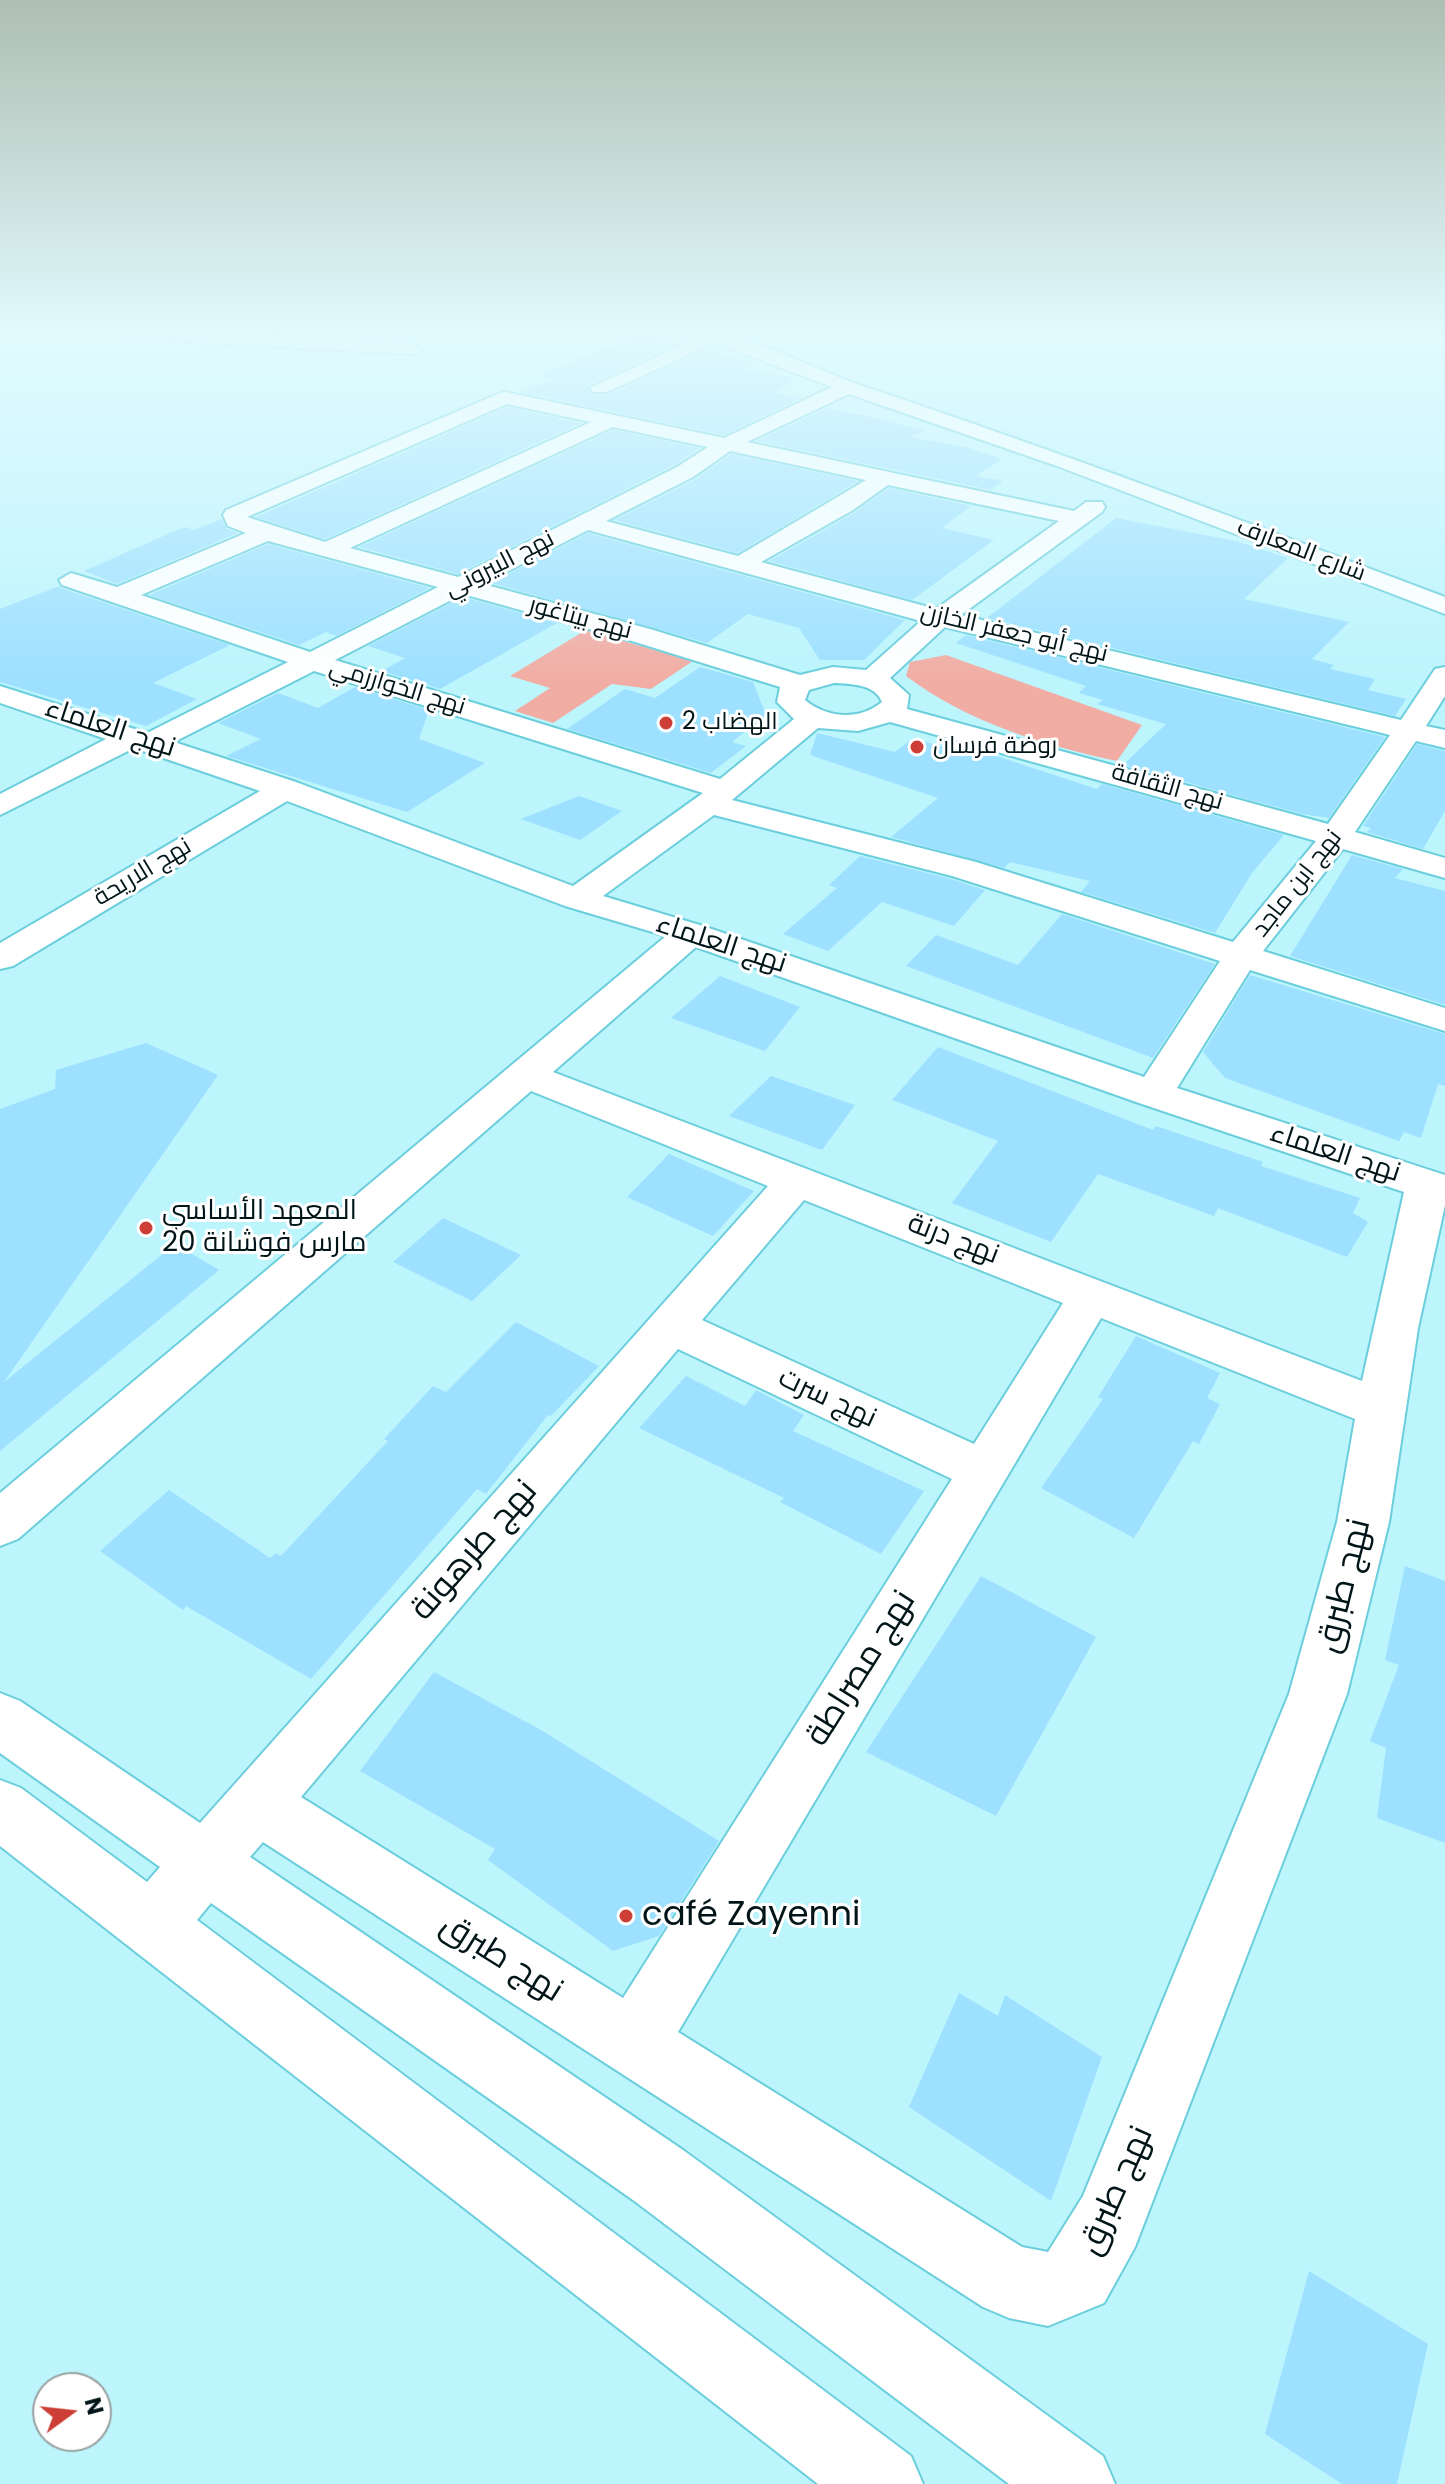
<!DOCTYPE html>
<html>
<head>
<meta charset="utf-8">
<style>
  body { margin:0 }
  #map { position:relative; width:1445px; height:2484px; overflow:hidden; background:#bdf5fd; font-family:Poppins,sans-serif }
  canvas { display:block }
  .north { position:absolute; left:32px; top:2372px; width:80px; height:80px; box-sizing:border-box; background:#fff; border:2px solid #99a1a3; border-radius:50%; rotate:75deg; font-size:22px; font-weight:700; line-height:32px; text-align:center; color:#011518 }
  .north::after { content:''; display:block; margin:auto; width:28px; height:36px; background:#cc3e36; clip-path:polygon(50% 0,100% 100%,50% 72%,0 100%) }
</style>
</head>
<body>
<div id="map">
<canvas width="1445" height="2484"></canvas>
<div class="north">N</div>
</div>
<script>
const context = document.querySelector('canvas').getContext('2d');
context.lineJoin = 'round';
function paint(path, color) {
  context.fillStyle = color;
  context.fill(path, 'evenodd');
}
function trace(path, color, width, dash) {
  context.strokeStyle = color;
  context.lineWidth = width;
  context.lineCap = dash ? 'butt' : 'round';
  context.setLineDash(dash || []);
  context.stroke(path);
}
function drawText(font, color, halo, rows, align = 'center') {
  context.font = font + ' Poppins,Cairo,sans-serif';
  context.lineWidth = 6;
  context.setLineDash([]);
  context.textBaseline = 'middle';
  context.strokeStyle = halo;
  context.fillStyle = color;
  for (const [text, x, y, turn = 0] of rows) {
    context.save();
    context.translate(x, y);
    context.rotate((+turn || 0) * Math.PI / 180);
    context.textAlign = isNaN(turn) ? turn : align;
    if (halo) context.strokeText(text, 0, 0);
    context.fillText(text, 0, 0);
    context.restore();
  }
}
const green = new Path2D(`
  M 586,630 L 693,661 L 651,689 L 612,684 L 553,723 L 515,711 L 550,688 L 510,676 Z
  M 946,655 L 1142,725 L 1117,761 C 1043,745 967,722 906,676 L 910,662 Z`);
const building = new Path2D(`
  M 639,335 L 676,344 L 589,385 L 591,394 L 608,395 L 707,350 L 755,362 L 739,368 L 793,378 L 788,381 L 794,382 L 772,392 L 802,398 L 724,435 L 520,392 L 553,379 L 538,375 Z
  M 507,407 L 581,423 L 325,539 L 256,517 Z
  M 826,408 L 898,422 L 894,423 L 925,430 L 909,437 L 966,447 L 1002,459 L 975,476 L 1003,481 L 991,490 L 756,441 Z
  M 613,430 L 700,448 L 676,464 L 458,574 L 359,547 Z
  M 731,454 L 858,481 L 738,553 L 614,520 L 694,480 Z
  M 889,488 L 971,506 L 942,528 L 994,540 L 912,600 L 769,561 L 854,513 Z
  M 1116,518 L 1236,541 L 1288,558 L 1244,599 L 1349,622 L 1312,659 L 1334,665 L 1330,669 L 1375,679 L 1368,690 L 1406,699 L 1395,716 L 987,618 Z
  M 222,519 L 227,529 L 238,533 L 117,584 L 84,571 L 184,527 L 194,530 Z
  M 588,533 L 905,620 L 864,660 L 820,660 L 799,628 L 748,614 L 707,643 L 491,583 Z
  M 268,544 L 430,588 L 336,636 L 326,632 L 299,645 L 149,595 Z
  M 59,586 L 61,588 L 230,645 L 153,683 L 197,699 L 146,726 L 0,682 L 0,609 Z
  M 463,597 L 557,623 L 440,689 L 382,671 L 405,658 L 368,646 Z
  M 966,635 L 1385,737 L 1329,818 L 1302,814 L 1123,765 L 1166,724 L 1097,704 L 1103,700 L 1079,693 L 1086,686 L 956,643 Z
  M 700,667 L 753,682 L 766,715 L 732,742 L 746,746 L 711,773 L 567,729 L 625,689 L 655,698 Z
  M 355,687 L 429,710 L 419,739 L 485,763 L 407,812 L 226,756 L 261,739 L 218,723 L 278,693 L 318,708 Z
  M 817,733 L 895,752 L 913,738 L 975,756 L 981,751 L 1097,789 L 1102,784 L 1284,835 L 1252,873 L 1215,933 L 1081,892 L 1090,881 L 1010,862 L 1004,868 L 891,837 L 938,798 L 810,755 Z
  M 1417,744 L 1445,751 L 1445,811 L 1423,849 L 1367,832 L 1371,828 L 1363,826 Z
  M 579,796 L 622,811 L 580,840 L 521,819 Z
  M 1352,855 L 1403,869 L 1395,878 L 1445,891 L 1445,1005 L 1290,956 Z
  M 860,856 L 951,879 L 985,890 L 954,926 L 882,902 L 828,951 L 783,934 L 837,888 L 829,885 Z
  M 1062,914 L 1215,964 L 1153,1058 L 906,966 L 936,935 L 1018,965 Z
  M 1250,975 L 1445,1034 L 1445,1086 L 1438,1084 L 1421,1138 L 1404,1132 L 1399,1141 L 1225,1078 L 1203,1052 Z
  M 720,976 L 800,1007 L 765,1051 L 671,1018 Z
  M 146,1043 L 218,1075 L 4,1382 L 175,1244 L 219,1270 L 0,1451 L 0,1109 L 55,1089 L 56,1070 Z
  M 938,1047 L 1153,1130 L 1156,1126 L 1263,1162 L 1261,1166 L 1360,1198 L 1353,1213 L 1368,1222 L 1347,1257 L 1218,1208 L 1214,1216 L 1098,1174 L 1051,1242 L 952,1203 L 998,1141 L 892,1100 Z
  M 771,1076 L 855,1105 L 822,1150 L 729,1116 Z
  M 669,1154 L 754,1191 L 713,1236 L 627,1197 Z
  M 443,1218 L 521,1255 L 472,1301 L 393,1262 Z
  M 516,1322 L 599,1366 L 551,1416 L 548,1415 L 486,1494 L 477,1489 L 311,1679 L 186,1606 L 183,1610 L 100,1551 L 169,1490 L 270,1558 L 276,1553 L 281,1556 L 388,1441 L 384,1439 L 433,1386 L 446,1392 Z
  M 1136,1336 L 1220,1373 L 1207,1398 L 1220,1404 L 1199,1444 L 1193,1441 L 1134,1538 L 1041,1488 L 1103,1399 L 1098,1397 Z
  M 686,1376 L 745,1406 L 756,1390 L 804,1415 L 793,1431 L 924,1491 L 881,1554 L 780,1502 L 784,1498 L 639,1428 Z
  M 1405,1566 L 1445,1581 L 1445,1843 L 1377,1818 L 1386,1748 L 1370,1741 L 1399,1665 L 1385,1660 Z
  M 981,1576 L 1096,1637 L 996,1816 L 866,1752 Z
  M 434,1672 L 541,1730 L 719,1841 L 659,1936 L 613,1951 L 488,1860 L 495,1849 L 360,1771 Z
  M 959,1993 L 998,2016 L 1005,1995 L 1102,2057 L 1051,2201 L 909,2107 Z
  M 1309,2271 L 1428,2344 L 1397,2484 L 1342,2484 L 1265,2434 Z`);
const minor = new Path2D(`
  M 107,333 L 213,333 L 414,344 L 423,349 L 414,354 L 116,338 Z
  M 696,333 C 748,332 812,369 863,386 C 1059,452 1252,524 1445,597 L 1445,614 L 1057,466 L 849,394 L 747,442 L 1074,511 L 1086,502 L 1102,502 L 1105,507 L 1102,512 L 961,615 L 1401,720 L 1435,669 L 1445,667 L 1445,696 L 1426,726 L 1445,730 L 1445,748 L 1416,741 L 1355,832 L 1445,858 L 1445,878 L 1343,849 L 1263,951 L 1445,1008 L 1445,1031 L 1250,970 L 1177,1088 L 1445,1175 L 1445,1205 L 1418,1328 L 1389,1522 L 1347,1694 L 1135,2247 L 1104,2303 L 1048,2326 L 1009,2318 L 983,2307 L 263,1842 L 250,1857 L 683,2150 L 1103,2456 L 1115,2484 L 1009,2484 L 633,2200 L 211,1903 L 197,1920 L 911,2456 L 923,2484 L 818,2484 L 0,1846 L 0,1780 L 21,1788 L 147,1882 L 160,1867 L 0,1753 L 0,1693 L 20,1701 L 200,1823 L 768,1186 L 531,1091 L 18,1539 L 0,1546 L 0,1493 L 666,936 L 565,906 L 287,801 L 13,966 L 0,969 L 0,943 L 260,791 L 134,748 L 0,815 L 0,794 L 106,739 L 0,703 L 0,686 L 147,733 L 288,662 L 62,585 L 59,580 L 71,573 L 117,587 L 246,533 L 228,526 L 223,515 L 226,510 L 498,394 L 505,392 L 724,438 L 832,387 L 715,343 L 607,392 L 593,392 L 590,388 L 699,337 ZM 507,404 L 591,422 L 325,542 L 247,517 ZM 613,427 L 708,447 L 677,467 L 458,577 L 350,548 ZM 730,451 L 866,480 L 738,556 L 606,521 L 693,477 ZM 888,485 L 1059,521 L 936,609 L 761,562 L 853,510 ZM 588,530 L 921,621 L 866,670 L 833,667 L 800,675 L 650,629 L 483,584 ZM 268,541 L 438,587 L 310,652 L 141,595 ZM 463,594 L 632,641 L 780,687 L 777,702 L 794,719 L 720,779 L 335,660 ZM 945,627 L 1390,735 L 1328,824 L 907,709 L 909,695 L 890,678 ZM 314,671 L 703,793 L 573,886 L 296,782 L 174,742 ZM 834,683 C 851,684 875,684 882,702 C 859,721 827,718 805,700 L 809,690 ZM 890,722 L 1316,841 L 1233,942 L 976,862 L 732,800 L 818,728 L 858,731 ZM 714,815 L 952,876 L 1220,961 L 1144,1077 L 703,926 L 603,896 ZM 696,947 L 1139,1103 L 1404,1192 L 1362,1381 L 553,1072 ZM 804,1200 L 1063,1303 L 974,1444 L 702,1320 ZM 1101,1318 L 1355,1419 L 1337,1522 L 1289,1694 L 1083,2196 L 1048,2252 L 1022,2247 L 678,2032 ZM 678,1349 L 952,1479 L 623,1998 L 301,1797 Z`);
const markers = [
  [666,723,8,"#cc3e36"],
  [917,747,8,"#cc3e36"],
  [146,1228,8,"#cc3e36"],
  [626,1916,8,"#cc3e36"]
];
const farStreetnames = [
  ["شارع المعارف",1301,551,21],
  ["نهج البيروني",500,565,-27],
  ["نهج بيتاغور",580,619,15],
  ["نهج أبو جعفر الخازن",1014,634,13],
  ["نهج الخوارزمي",397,688,17],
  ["نهج الثقافة",1167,788,16],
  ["نهج الاريحة",143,873,-31],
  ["نهج ابن ماجد",1298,884,-52]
];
const farPoinames = [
  ["الهضاب 2",682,723],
  ["روضة فرسان",933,747]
];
const streetNames = [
  ["نهج العلماء",110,729,18],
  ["نهج العلماء",721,945,18],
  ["نهج العلماء",1335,1154,18],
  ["نهج درنة",953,1240,21],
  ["نهج سرت",827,1399,25]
];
const poiNames = [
  ["المعهد الأساسي",162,1212],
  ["20 مارس فوشانة",162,1244]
];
const nearStreetnames = [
  ["نهج طرهونة",475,1551,-49],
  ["نهج طبرق",1345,1586,-76],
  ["نهج مصراطة",862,1669,-58],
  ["نهج طبرق",501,1959,32],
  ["نهج طبرق",1117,2191,-66]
];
const nearPoinames = [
  ["café Zayenni",642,1916]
];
paint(green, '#f1ada4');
paint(building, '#9de0ff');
trace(minor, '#6acedc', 4);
paint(minor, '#fff');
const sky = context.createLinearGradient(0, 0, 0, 681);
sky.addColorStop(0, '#aebeb2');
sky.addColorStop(0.49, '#e1fafe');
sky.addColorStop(1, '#e1fafe00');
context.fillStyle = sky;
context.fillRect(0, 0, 1445, 681);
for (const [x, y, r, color] of markers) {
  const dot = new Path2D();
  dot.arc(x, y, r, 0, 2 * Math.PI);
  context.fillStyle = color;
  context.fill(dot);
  trace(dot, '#fff', 3);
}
drawText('24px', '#011518', '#fff', farStreetnames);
drawText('24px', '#011518', '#fff', farPoinames, 'left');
drawText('28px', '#011518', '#fff', streetNames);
drawText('28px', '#011518', '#fff', poiNames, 'left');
drawText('34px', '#011518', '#fff', nearStreetnames);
drawText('34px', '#011518', '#fff', nearPoinames, 'left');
</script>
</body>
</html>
